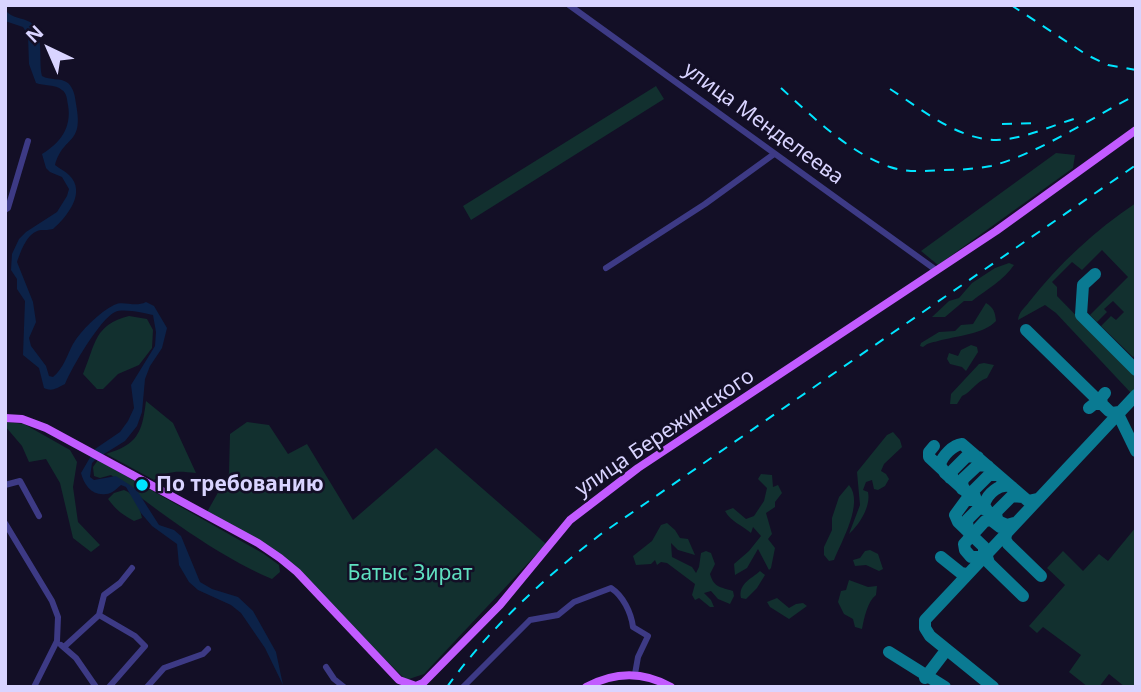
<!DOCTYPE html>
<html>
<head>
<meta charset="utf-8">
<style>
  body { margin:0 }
  #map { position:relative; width:1141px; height:692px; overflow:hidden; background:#130f26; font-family:"Noto Sans",sans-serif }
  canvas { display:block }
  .frame { position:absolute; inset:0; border:7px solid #d9d4ff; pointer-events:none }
  .north { position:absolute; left:14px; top:14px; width:70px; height:70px; -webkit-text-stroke:5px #130f26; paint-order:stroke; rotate:316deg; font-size:19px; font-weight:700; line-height:28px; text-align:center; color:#d9d4ff }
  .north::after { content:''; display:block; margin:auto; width:24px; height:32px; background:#d9d4ff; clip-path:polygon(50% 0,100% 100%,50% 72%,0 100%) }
</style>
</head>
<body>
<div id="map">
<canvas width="1141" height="692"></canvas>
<div class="frame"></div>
<div class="north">N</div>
</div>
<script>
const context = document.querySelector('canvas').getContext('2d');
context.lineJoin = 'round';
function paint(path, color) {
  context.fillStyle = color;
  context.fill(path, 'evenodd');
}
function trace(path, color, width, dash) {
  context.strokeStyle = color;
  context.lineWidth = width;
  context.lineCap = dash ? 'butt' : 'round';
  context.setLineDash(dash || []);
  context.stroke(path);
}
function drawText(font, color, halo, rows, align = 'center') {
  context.font = font + ' "Noto Sans",sans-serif';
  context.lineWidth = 5;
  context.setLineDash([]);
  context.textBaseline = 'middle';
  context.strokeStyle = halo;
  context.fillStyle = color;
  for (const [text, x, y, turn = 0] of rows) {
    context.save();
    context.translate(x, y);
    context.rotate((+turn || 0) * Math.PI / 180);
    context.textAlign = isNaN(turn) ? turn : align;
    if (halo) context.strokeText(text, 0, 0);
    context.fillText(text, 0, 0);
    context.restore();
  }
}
const green = new Path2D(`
  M 656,86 L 664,99 L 471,220 L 463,206 Z
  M 1056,153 L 1075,155 L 1073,168 L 938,265 L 921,251 Z
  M 1136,203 L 1136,355 L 1133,357 L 1101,326 L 1111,316 L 1116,320 L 1124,312 L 1113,301 L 1104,309 L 1107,312 L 1097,322 L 1090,315 L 1128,277 L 1102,250 L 1082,270 L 1072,262 L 1052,282 L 1057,287 L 1057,296 L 1136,377 L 1136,388 L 1131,393 L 1056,313 L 1045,305 L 1018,320 C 1019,311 1024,309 1029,302 C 1059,264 1095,230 1136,203 Z
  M 1009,263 L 1014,265 C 1005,279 986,290 972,301 L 964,301 L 945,317 L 932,317 L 949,301 L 959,298 L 972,283 L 995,268 Z
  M 986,303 C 994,308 995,312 996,321 C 984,334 956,336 938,341 C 931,343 929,342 923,347 L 920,346 L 921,343 L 939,332 L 955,331 L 961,325 L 973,324 Z
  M 129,316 L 147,319 L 153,330 L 152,348 L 139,365 L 118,374 L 103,389 L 97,389 L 83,374 C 96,343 94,325 129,316 Z
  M 971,345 L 977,347 L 978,352 L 966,371 L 962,367 L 950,364 L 947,359 L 949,353 L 958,356 L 961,350 Z
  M 984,363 L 994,365 L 987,378 C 975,382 972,392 962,396 L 957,404 L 950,404 L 951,394 L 979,364 Z
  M 146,401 L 173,423 L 196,473 C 179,471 168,470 154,480 L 106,454 C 138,444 142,433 146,401 Z
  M 5,422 L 24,424 L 70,450 L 77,462 L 73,487 L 78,522 L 100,545 L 91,552 L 73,538 L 60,483 L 46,459 L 29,462 L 22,446 L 5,426 Z
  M 247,422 L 269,425 L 288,454 L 307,444 L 353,520 L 436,448 L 546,544 L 424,674 L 406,680 L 274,550 L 207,512 L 229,473 L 230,434 Z
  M 893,432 L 900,440 L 902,447 L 884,464 L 881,471 L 886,474 L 889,479 L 885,486 L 878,490 L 874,489 L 872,480 L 866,482 L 863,490 L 868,492 C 871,506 860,524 849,534 L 860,505 L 857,472 L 887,435 Z
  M 98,460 L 264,554 L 279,565 L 280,572 L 272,579 C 214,554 161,513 111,475 L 100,478 L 94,476 L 93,467 Z
  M 761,474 L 772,475 L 773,487 L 778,485 L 782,493 L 775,502 L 775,507 L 766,513 L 772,534 L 768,539 L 775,548 L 771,568 L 769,570 L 758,549 L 747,568 L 735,575 L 734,564 L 749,551 L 761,536 L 753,527 L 751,533 C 743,526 730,521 725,511 L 733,508 L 746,519 L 754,516 L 764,501 L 767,488 L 758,479 Z
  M 849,485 C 864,503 842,540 834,560 L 829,561 L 824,555 L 824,547 L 832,530 L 832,518 L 839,497 Z
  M 124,490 C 136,495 139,505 142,518 L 134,521 C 123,515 116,510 108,499 L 114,493 Z
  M 667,523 L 675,530 L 680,538 L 688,539 L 695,555 L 678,550 L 671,543 L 672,557 L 692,567 L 696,573 L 699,567 L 701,553 L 706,551 L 711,553 L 715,564 L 710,574 C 714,588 721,587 733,591 L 734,596 L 730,604 L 718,599 L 711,591 L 704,593 L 711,600 L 714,607 L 710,607 L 699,598 L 695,600 L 692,595 L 695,584 L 667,563 L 661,562 L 657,565 L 655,560 L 651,564 L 636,565 L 633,556 L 652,541 L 661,525 Z
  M 1136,527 L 1136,687 L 1125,687 L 1109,674 L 1099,687 L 1088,687 L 1069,672 L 1081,655 L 1043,627 L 1037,633 L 1029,626 L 1065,585 L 1047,568 L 1063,551 L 1083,571 L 1099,554 L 1108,561 Z
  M 870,550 L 878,554 L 883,569 L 879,571 L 866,565 L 855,566 L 853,560 L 860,558 L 865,551 Z
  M 760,571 L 765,575 L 757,588 L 746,599 L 741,598 C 738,584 751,579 760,571 Z
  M 849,580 L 868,587 L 877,586 L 876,595 C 867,602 864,619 862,629 L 855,627 L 853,619 L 844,614 L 838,602 L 841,591 L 846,590 Z
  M 777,598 L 789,608 L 796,604 L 803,603 L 807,606 L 789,619 L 770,607 L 767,602 Z`);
const water = new Path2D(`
  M 5,10 C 13,19 21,17 30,22 C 45,31 38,61 42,76 C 50,81 60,77 68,83 C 74,89 75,96 76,104 C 84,146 64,134 55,165 C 60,169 65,171 69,175 C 87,192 67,217 53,229 C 49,230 45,230 41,230 C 27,232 21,251 17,262 L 33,302 L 36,322 L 29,338 L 31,346 L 46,366 L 49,376 L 53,377 C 64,368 67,355 73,344 C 82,329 99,313 114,305 C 124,300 134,308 146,302 L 154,306 L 167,328 L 162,348 L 150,366 L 145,379 L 142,412 L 137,426 L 125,441 L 96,459 L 92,463 L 90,477 L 94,480 L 116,476 L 136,489 L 159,525 L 174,530 L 181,536 L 200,582 L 212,589 L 238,597 L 253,611 L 276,652 L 283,685 L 265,648 L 241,613 L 231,605 L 198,590 L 189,582 L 179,565 L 177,544 L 152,526 L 141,513 L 126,487 L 121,485 C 117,488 112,494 106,494 C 92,496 84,485 81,473 L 95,449 L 120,432 L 128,421 L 134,408 L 131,385 L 155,346 L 156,332 L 153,315 C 145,313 123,308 115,312 C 100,319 72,367 65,384 C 57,388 52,392 44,388 L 39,368 L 23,355 L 25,301 L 17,289 L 17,279 L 11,270 L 12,254 L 19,239 L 26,232 L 57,212 L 67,196 L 69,189 L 62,177 L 50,172 L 46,168 L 42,154 C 60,143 72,128 68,105 C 67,100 67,93 62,90 C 55,84 44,86 36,83 L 29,64 L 28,35 L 23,27 L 5,21 Z`);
const taxiway = new Path2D(`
  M 1095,274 L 1083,285 L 1081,315 L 1136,370
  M 1026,330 L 1109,411 L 1113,413 L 1119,412
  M 1089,408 L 1094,404 L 1102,404 L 1101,398 L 1105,393
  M 1118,414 L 1136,451
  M 934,446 L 929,452 L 929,457 L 943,470
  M 950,478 L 953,479 L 951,472 L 967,456 L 978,457
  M 962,489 L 965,490 L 962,485 L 963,479 L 978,465 L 988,466
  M 997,520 L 996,512 L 1012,496 L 1023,497
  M 1014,523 L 1007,525 L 1000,522 L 945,473 L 940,465 C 942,456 953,445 962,444 L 1028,501 L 1037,499
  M 1007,531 L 1005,539 L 1008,544 L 1041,576
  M 968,532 L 967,520 L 979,508 L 987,510 L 984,505 C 987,494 1000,482 1012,487
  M 988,551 L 987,557 L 989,563 L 1023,596
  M 984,555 L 984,547 L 958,522 L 955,515 L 966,500 L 976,500 L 973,491 L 989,475 L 998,475
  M 941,557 L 961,573 L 966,574
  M 982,557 L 971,557 L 965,550 L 964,544 L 985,521 L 991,520 L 1000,527
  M 889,652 L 945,687
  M 925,678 L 944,653 L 945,648
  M 993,687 L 930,636 L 925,628 L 925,620 L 1136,395`);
const minor = new Path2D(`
  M 569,5 L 936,270
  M 5,210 L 8,208 L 28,141
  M 606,268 L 705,204 L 774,154
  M 5,485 L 20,481 L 39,516
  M 5,523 L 52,601 L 58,617 L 57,641 L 34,687
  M 99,615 L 135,636 L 145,646 L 109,687
  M 61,645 L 76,658 L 96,687
  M 64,647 L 99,615 L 104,595 L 120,583 L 132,568
  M 326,667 L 334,679 L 344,687
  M 147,687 L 164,668 L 203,654 L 208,649
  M 463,687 L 530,620 L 558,615 L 574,602 L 611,588 C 623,596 631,612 633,627 L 648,636 L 638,657 L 635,674`);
const major = new Path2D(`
  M 5,418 L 22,419 L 46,428 L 258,543 L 280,558 L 297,572 L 399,680 L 416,686 L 423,683 L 500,605 L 570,520 L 638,468 L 996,231 L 1136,130
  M 586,687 C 614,672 643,671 671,687`);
const rail = new Path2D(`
  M 1011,5 L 1087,55 L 1108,65 L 1136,70
  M 781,88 C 813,117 848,152 890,167 C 908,173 924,171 943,170 C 959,170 975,169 991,166 C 1036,155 1093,117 1136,95
  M 890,89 C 923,110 965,146 1007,139 C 1031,136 1056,124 1080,117
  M 1002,124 L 1040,123
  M 447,687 C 490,628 543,579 601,534 L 1136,165`);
const markers = [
  [142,485,7,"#00e5ff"]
];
const streetNames = [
  ["улица Менделеева",763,124,36],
  ["улица Бережинского",665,433,-34]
];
const poiNames = [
  ["По требованию",156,485]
];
const parkNames = [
  ["Батыс Зират",410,574]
];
paint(green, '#12302f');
paint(water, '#0c2248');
trace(taxiway, '#0a7a92', 12);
trace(minor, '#3d3a85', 6);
trace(major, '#c25bff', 8);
trace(rail, '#00e5ff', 2, [10, 9]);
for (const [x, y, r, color] of markers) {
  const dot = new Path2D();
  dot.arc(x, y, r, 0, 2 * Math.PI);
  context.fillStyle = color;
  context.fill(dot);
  trace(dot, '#130f26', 2.5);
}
drawText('21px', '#d9d4ff', '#130f26', streetNames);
drawText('bold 21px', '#d9d4ff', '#130f26', poiNames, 'left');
drawText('21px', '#5fe0c0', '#130f26', parkNames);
</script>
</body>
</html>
